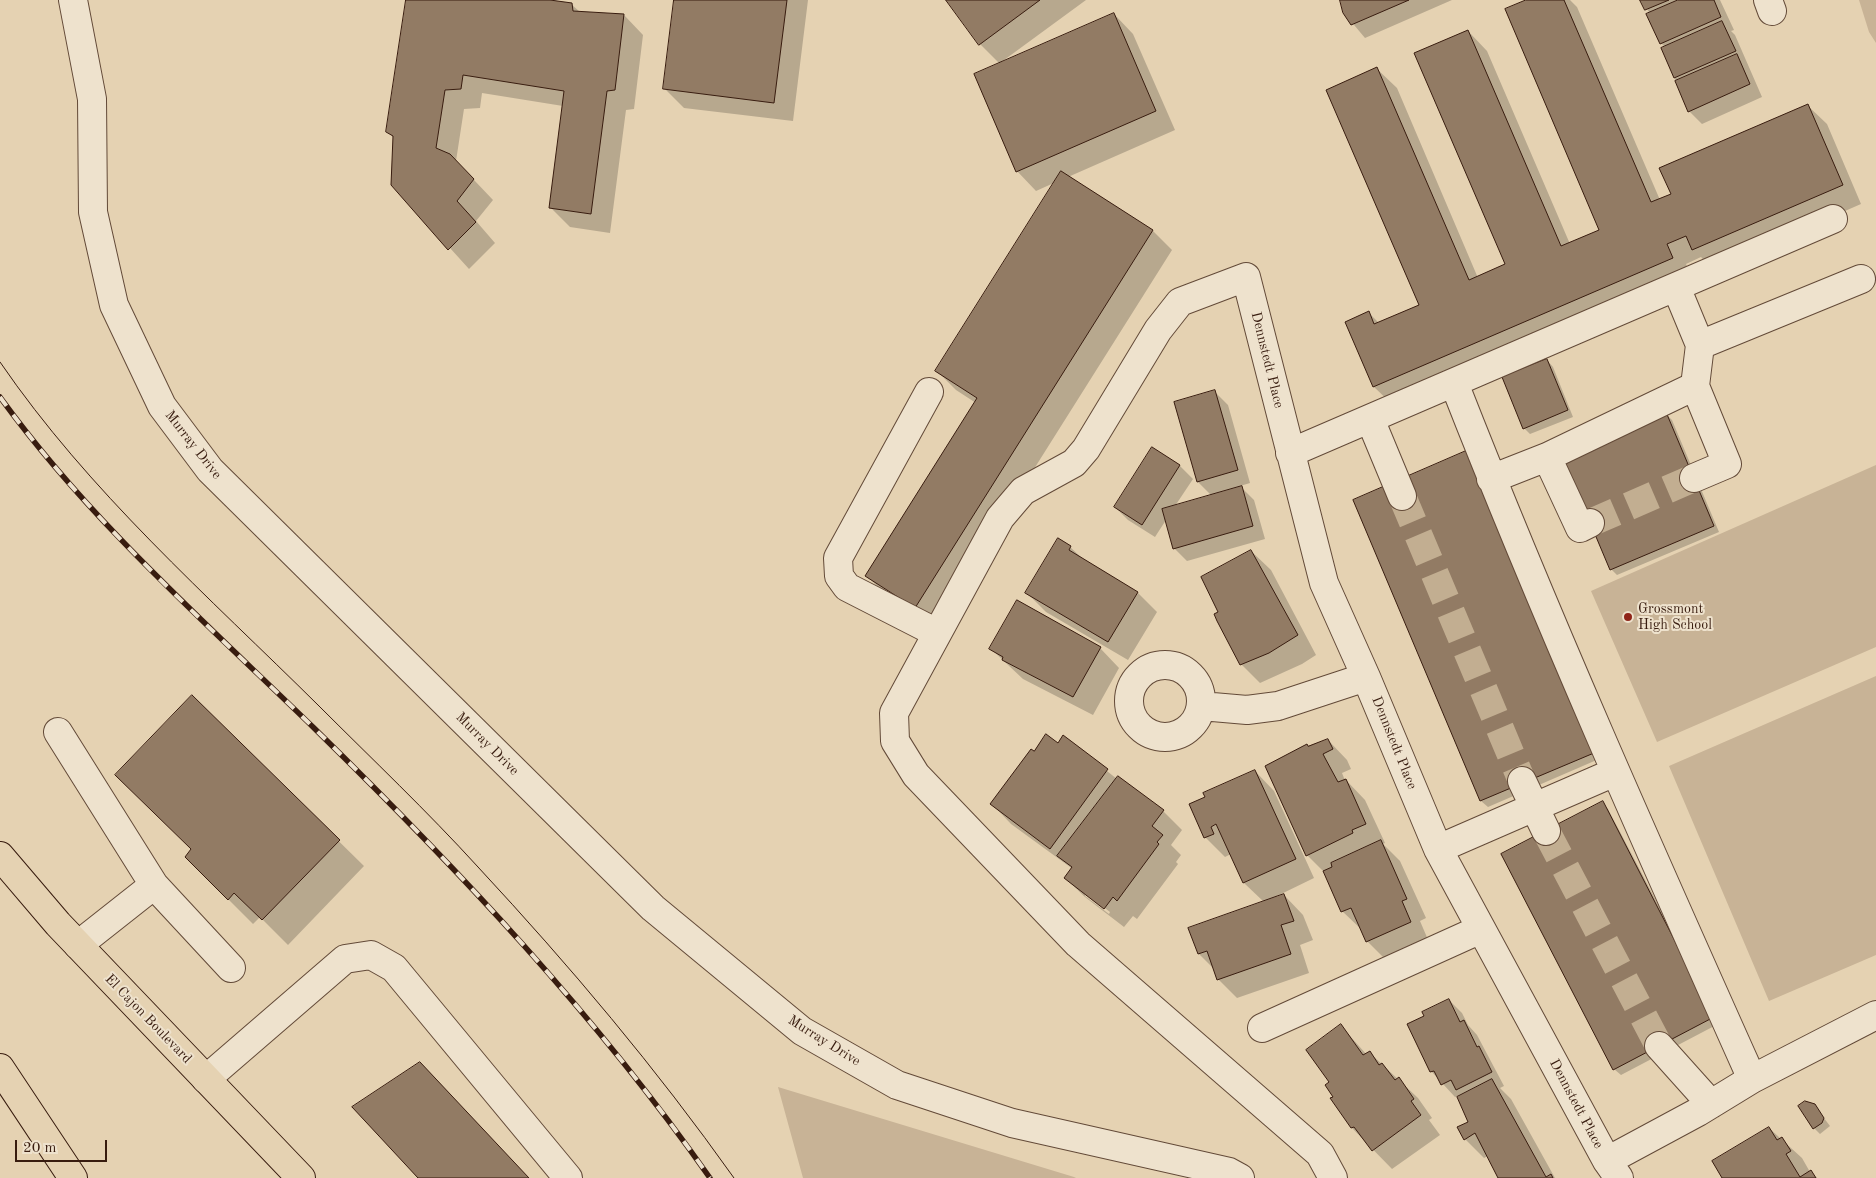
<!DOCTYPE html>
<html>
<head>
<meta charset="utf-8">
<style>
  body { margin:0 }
  #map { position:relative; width:1876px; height:1178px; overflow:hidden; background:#e5d2b2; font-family:"Old Standard TT",serif }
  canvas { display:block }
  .scale { position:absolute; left:15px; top:1140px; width:92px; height:22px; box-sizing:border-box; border:2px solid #381c0f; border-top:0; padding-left:6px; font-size:15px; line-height:18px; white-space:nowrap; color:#381c0f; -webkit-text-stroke:4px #eee2cd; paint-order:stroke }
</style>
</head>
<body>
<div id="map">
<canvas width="1876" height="1178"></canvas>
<div class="scale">20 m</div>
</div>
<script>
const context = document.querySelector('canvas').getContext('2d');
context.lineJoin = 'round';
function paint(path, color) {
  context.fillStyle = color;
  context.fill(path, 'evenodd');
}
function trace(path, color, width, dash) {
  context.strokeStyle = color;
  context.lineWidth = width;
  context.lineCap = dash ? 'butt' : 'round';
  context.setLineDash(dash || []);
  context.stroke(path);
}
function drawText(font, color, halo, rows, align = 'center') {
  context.font = font + ' "Old Standard TT",serif';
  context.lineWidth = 4;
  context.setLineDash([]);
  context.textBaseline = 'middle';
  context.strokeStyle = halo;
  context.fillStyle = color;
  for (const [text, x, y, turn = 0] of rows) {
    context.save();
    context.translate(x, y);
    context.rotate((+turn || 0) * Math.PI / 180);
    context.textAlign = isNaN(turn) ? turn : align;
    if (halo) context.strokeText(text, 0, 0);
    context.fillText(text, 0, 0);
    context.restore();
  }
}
const green = new Path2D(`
  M 1859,0 L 1876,0 L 1876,43 L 1869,32 Z
  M 1876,465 L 1876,647 L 1657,742 L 1591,591 Z
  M 1876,676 L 1876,955 L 1769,1001 L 1669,766 Z
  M 778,1087 L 1074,1177 L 1076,1178 L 803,1178 Z`);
const shadow = new Path2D(`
  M 407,0 L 541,0 L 571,4 L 580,12 L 624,15 L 643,35 L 634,109 L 626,110 L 610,233 L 570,227 L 550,207 L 563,106 L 482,93 L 480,108 L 464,109 L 456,161 L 493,200 L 476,221 L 495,243 L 469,269 L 393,185 L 394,138 L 388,132 Z
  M 676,0 L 808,0 L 793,121 L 684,108 L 665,89 Z
  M 948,0 L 1086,0 L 1000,63 L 1114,14 L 1133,34 L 1175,130 L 1068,177 L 1153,231 L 1172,250 L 935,626 L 886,595 L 867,576 L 976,403 L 956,390 L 937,371 L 1056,182 L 1036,191 L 1017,171 L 1000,64 L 980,44 Z
  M 1341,0 L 1452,0 L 1365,38 L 1344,13 Z
  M 1529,0 L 1570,0 L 1577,7 L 1660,200 L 1672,194 L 1807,105 L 1827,124 L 1861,204 L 1712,269 L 1701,257 L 1686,264 L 1692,277 L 1394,406 L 1374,387 L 1347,322 L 1369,313 L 1379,323 L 1420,305 L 1377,69 L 1397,88 L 1478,278 L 1507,265 L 1468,31 L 1487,51 L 1570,244 L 1601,230 Z
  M 1642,0 L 1720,0 L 1734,30 L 1731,31 L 1735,35 L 1762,97 L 1702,124 L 1689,111 L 1662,49 L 1665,47 L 1661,43 L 1650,14 Z
  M 1547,360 L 1553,367 L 1573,417 L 1530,434 L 1524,428 Z
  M 1215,392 L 1228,405 L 1250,483 L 1240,486 L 1254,500 L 1265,539 L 1187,561 L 1174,548 L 1166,520 L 1155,537 L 1128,520 L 1115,507 L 1153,448 L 1180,466 L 1193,479 L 1175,506 L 1212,496 L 1198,482 Z
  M 1666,414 L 1672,420 L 1719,532 L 1617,575 L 1611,569 Z
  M 1466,453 L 1472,459 L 1599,759 L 1488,807 L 1481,801 L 1354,500 Z
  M 1070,547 L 1083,559 L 1137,592 L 1157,612 L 1128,660 L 1046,612 L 1027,593 Z
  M 1251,551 L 1271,570 L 1316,655 L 1302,664 L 1260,683 L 1241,664 L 1219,612 Z
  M 1100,648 L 1119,668 L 1093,715 L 1023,679 L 991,649 Z
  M 192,697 L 364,866 L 288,945 L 260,917 L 253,924 L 186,857 L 193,850 Z
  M 1064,737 L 1117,779 L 1163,811 L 1182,830 L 1171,845 L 1181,855 L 1176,862 L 1178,864 L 1137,919 L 1133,916 L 1124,927 L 1085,897 L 1065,878 L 1072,869 L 1070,867 L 1011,824 L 992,804 L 1034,753 L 1058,745 ZM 1085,893 L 1110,912 L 1109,914 L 1085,896 Z
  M 1328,740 L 1347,760 L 1351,769 L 1342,773 L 1344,778 L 1365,800 L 1385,843 L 1383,844 L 1400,861 L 1426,918 L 1420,921 L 1429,942 L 1387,961 L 1367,941 L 1362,930 L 1342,911 L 1326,874 L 1307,855 L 1308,747 Z
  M 1255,771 L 1274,791 L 1314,878 L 1277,896 L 1277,898 L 1284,895 L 1303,915 L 1313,940 L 1300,945 L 1309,973 L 1237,998 L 1218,979 L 1215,970 L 1199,954 L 1264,902 L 1244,883 L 1231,854 L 1225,857 L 1205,837 L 1190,805 Z
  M 1602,803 L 1608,809 L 1720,1023 L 1621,1075 L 1614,1069 Z
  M 1449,1000 L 1462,1013 L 1468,1025 L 1477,1035 L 1504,1086 L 1500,1088 L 1511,1099 L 1555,1178 L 1500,1178 L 1488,1156 L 1484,1158 L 1465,1139 L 1470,1122 L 1458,1096 L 1455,1097 L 1431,1071 L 1426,1017 Z
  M 1341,1026 L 1367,1055 L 1370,1053 L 1418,1098 L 1432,1118 L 1429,1120 L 1440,1135 L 1392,1169 L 1352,1128 L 1335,1097 L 1331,1082 Z
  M 1814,1105 L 1830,1126 L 1820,1134 L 1814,1128 Z
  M 1769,1128 L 1802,1158 L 1810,1172 L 1817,1178 L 1724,1178 Z`);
const building = new Path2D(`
  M 406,0 L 550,0 L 572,3 L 573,11 L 624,14 L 615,90 L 607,91 L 591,214 L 549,208 L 564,91 L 463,75 L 461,89 L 445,90 L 436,148 L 450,154 L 474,179 L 457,201 L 476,222 L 448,250 L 391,185 L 393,136 L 386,132 Z
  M 674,0 L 787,0 L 774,103 L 663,89 Z
  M 946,0 L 1040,0 L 979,45 Z
  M 1340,0 L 1409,0 L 1351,25 L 1343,13 Z
  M 1526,0 L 1564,0 L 1651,202 L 1671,194 L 1659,168 L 1808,104 L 1843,185 L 1692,250 L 1686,236 L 1667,244 L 1673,258 L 1373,387 L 1345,322 L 1369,311 L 1374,324 L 1419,305 L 1326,90 L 1377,67 L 1469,280 L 1505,264 L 1414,53 L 1468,30 L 1561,246 L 1599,230 L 1505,9 Z
  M 1640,0 L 1669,0 L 1645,10 Z
  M 1678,0 L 1714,0 L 1721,17 L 1660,44 L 1646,14 Z
  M 1114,13 L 1156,111 L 1016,172 L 974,74 Z
  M 1722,21 L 1736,51 L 1674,78 L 1661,48 Z
  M 1737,54 L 1750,84 L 1688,112 L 1675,81 Z
  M 1061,171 L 1153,230 L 915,608 L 865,576 L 977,398 L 935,371 Z
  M 1547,359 L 1568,410 L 1523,429 L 1502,377 Z
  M 1215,390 L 1238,470 L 1197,482 L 1174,402 Z
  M 1666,412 L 1714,526 L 1610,570 L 1562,456 Z
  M 1152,447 L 1180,465 L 1142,525 L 1114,507 Z
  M 1466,451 L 1594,753 L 1480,801 L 1353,500 Z
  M 1242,486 L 1253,526 L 1173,549 L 1162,509 Z
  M 1058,538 L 1071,546 L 1069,550 L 1138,592 L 1108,642 L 1025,593 Z
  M 1251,550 L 1298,635 L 1269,653 L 1240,665 L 1217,621 L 1214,614 L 1218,612 L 1201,577 Z
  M 1017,600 L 1101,647 L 1073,697 L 1002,660 L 1003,657 L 989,649 Z
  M 192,695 L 340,840 L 262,920 L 234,893 L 228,900 L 185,857 L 191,849 L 115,775 Z
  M 1046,734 L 1058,743 L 1063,735 L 1108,769 L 1050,849 L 990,804 L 1031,749 L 1034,751 Z
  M 1328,739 L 1333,749 L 1323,754 L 1325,758 L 1338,782 L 1346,779 L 1366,824 L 1352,830 L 1353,833 L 1306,856 L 1265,766 L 1307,744 L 1308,746 Z
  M 1255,770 L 1296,859 L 1243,883 L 1216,824 L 1211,827 L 1214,834 L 1204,838 L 1189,804 L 1205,797 L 1203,793 Z
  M 1118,776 L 1164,810 L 1152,826 L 1163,835 L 1157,842 L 1159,844 L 1117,901 L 1113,897 L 1104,909 L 1064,878 L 1072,867 L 1057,856 Z
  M 1603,801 L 1714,1017 L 1613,1070 L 1501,854 Z
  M 1381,840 L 1407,899 L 1402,901 L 1411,922 L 1366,942 L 1351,908 L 1341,912 L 1323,871 L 1332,867 L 1331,863 Z
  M 1284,894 L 1294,921 L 1281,925 L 1291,954 L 1217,980 L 1207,951 L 1198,954 L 1188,928 Z
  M 1449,999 L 1460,1022 L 1464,1020 L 1477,1047 L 1479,1046 L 1492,1072 L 1456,1090 L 1451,1080 L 1441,1085 L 1434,1071 L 1430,1072 L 1407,1024 L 1424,1016 L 1422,1012 Z
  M 1341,1024 L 1363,1055 L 1370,1051 L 1379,1065 L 1382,1063 L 1395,1080 L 1399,1077 L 1414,1099 L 1411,1101 L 1421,1115 L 1372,1151 L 1354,1127 L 1351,1128 L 1330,1098 L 1333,1097 L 1325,1085 L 1329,1082 L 1306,1050 Z
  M 420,1062 L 529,1178 L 418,1178 L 352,1107 Z
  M 1492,1079 L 1546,1177 L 1551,1174 L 1553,1178 L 1498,1178 L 1475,1133 L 1464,1140 L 1457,1127 L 1468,1122 L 1457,1097 Z
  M 1805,1101 L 1815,1104 L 1824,1118 L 1822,1123 L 1813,1129 L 1798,1106 Z
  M 1769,1127 L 1777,1140 L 1782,1137 L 1791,1151 L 1786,1154 L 1800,1177 L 1811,1170 L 1816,1178 L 1722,1178 L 1712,1161 Z`);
const minorTunnel = new Path2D(`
  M 1402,496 L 1522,781
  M 1590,523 L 1694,478
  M 1546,831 L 1659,1046`);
const minor = new Path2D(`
  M 73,0 L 92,99 L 93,212 L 114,305 L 162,406 L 210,470 L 653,908 L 802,1031 L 897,1085 L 1012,1123 L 1229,1172 L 1240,1178
  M 1768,0 L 1772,11
  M 1676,287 L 1700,345 L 1695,386
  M 1700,345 L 1861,279
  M 1454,383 C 1546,618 1649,849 1752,1079 L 1698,1112 L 1607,1161
  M 929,392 L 838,558 L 839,576 L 847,587 L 937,633
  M 1370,419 L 1402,496
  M 1290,453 L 1833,219
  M 1547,457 L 1580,528 L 1590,523
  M 1491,479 L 1547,457 L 1695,386 L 1727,464 L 1694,478
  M1129 701a36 36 0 1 1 72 0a36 36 0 1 1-72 0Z
  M 1201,706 L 1247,710 L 1278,706 L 1366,677
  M 58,732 L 154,885 L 231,968
  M 1522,781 L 1546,831
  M 1438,849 L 1615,772
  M 78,945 L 154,885
  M 1262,1028 L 1481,929
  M 1659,1046 L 1711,1104
  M 206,1079 L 345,959 L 371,955 L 394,968 L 568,1178
  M 1752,1079 L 1876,1015
  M 1333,1178 L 1320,1154 L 1078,944 L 916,775 L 895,741 L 894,713 L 1000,518 L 1023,491 L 1074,463 L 1086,449 L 1158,330 L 1180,302 L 1246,277 L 1324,583 L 1366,677 L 1438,849 L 1607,1161 L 1619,1178`);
const major = new Path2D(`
  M 0,856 L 58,924 L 301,1178`);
const highway = new Path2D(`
  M 0,1068 L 73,1178`);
const tram = new Path2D(`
  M 0,362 C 89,492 207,595 319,706 C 372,759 427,811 478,867 C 570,966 656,1068 734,1178`);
const rail = new Path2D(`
  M 0,397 C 89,520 205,622 314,728 C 457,868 595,1014 710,1178`);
const markers = [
  [1628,617,5,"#8f2418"]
];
const streetNames = [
  ["Dennstedt Place",1267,360,76],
  ["Murray Drive",193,445,52],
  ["Dennstedt Place",1394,743,68],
  ["Murray Drive",487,744,45],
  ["El Cajon Boulevard",148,1019,46],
  ["Murray Drive",824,1041,32],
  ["Dennstedt Place",1576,1104,62]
];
const poiNames = [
  ["Grossmont",1638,609],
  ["High School",1638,625]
];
paint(green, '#c8b396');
paint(shadow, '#0003');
paint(building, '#927b64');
trace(building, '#381c0f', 1);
trace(minorTunnel, '#c2ae91', 28, [28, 14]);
trace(minor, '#634a38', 30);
trace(major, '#381c0f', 30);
trace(highway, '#381c0f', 30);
trace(minor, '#eee2cd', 28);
trace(major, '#e5d2b2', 28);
trace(highway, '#e5d2b2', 28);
trace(tram, '#381c0f', 1);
trace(rail, '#381c0f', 5.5);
trace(rail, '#eee2cd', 4, [11]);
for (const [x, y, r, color] of markers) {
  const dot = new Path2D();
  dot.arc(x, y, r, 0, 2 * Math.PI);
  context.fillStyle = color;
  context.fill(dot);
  trace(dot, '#eee2cd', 2);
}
drawText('14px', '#381c0f', '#eee2cd', streetNames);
drawText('14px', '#381c0f', '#eee2cd', poiNames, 'left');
</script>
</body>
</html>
